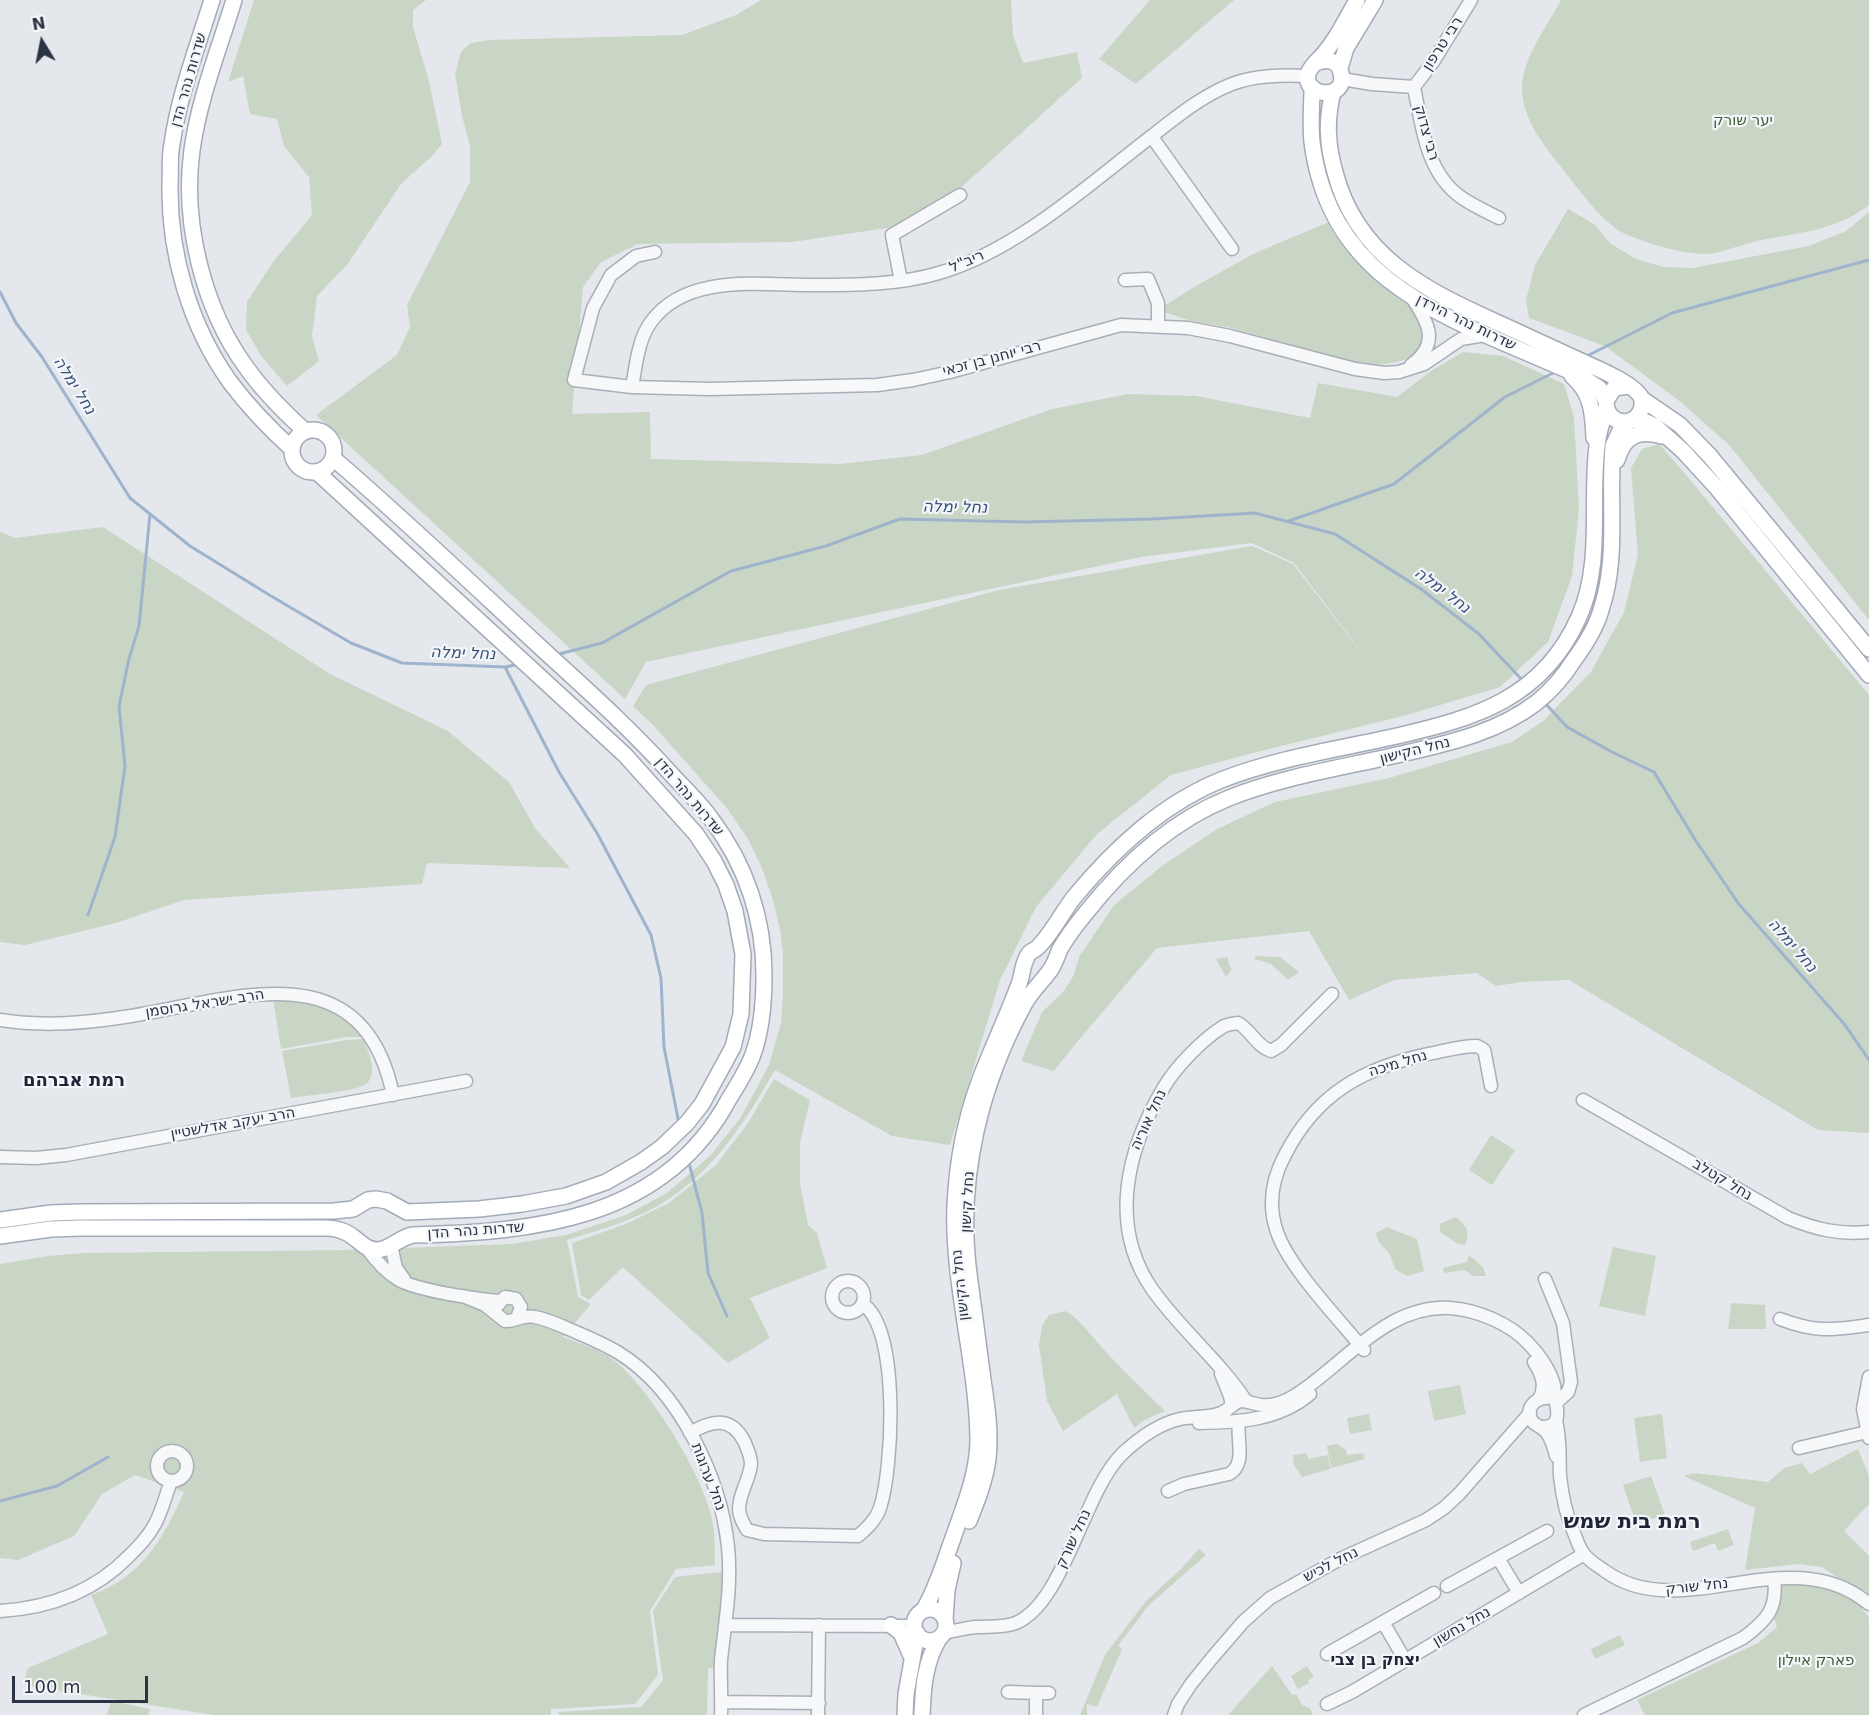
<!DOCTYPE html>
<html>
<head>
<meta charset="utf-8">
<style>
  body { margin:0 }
  #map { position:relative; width:1869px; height:1715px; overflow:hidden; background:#e4e7ec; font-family:"DejaVu Sans",sans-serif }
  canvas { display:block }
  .north { position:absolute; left:12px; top:12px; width:60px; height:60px; -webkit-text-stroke:4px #f4f6f9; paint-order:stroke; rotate:350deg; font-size:16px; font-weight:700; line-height:24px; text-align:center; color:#2b3445 }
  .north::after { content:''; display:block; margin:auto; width:21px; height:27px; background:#2b3445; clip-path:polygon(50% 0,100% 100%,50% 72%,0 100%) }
  .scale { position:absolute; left:12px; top:1676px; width:136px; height:27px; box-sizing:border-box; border:3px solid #2b3445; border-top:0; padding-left:8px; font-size:18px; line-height:21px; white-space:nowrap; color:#2b3445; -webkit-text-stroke:4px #f4f6f9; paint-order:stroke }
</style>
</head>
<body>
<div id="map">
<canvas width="1869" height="1715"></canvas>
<div class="north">N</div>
<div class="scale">100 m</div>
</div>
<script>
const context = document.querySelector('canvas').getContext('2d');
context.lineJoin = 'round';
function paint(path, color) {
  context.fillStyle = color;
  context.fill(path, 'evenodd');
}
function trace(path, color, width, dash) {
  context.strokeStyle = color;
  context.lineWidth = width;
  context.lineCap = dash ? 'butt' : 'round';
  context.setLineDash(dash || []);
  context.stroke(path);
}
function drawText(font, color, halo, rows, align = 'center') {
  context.font = font + ' "DejaVu Sans","Noto Sans Hebrew",sans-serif';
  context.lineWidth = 4.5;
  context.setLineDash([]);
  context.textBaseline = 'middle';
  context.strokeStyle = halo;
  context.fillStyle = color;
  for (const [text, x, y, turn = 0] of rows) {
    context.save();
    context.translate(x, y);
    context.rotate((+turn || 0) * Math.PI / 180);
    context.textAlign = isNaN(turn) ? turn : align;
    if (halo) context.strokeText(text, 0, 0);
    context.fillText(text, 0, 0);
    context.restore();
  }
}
const green = new Path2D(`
  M 254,0 L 426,0 L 413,10 L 413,27 L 429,81 L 442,144 L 434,154 L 401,184 L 347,265 L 317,296 L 312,336 L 319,361 L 287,386 L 262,357 L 246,330 L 247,302 L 273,262 L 312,215 L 309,177 L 284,146 L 277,119 L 250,114 L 243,76 L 228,82 Z
  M 761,0 L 1011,0 L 1013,35 L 1023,63 L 1077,52 L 1082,78 L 945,202 L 907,225 L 792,242 L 638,244 L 601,262 L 583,287 L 572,414 L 650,412 L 651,459 L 839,464 L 922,455 L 1052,409 L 1128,394 L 1196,396 L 1310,418 L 1318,383 L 1397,397 L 1431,371 L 1463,352 L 1503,356 L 1564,384 L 1574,417 L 1579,509 L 1572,576 L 1548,642 L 1500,687 L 1407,715 L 1249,754 L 1171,775 L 1097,834 L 1036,907 L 1000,980 L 950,1145 L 892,1136 L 775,1070 C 747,1118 718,1166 670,1198 C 640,1219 602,1229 567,1240 L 578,1297 L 591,1304 L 563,1337 C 578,1343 603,1351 614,1360 C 651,1391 702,1473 712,1519 C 715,1534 715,1551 715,1565 L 676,1569 L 650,1611 L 658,1675 L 635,1704 L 551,1709 L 551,1715 L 214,1715 L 23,1685 L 28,1668 L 108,1634 L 91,1595 C 142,1577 163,1539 184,1492 L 135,1475 L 102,1494 L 74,1536 L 18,1560 L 0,1558 L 0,1264 L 48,1256 L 85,1253 L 349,1250 L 512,1244 L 566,1235 L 626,1215 L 667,1193 L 710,1156 L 741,1117 L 769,1065 L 781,1023 L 783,993 L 783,952 L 780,929 L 773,900 L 762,868 L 748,839 L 726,807 L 652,724 L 633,706 L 646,685 L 999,590 L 1252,546 L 1293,564 L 1385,683 L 1294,563 L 1252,543 L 1141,557 L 646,662 L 625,699 L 316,415 L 397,355 L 410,327 L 407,305 L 470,182 L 470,146 L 462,116 L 455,74 L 461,52 L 471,43 L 489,40 L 682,35 L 736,15 Z
  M 1150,0 L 1234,0 L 1136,84 L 1099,59 Z
  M 1561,0 L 1869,0 L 1869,205 C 1838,229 1805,232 1767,239 C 1749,242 1732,249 1715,253 C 1693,258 1633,241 1615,228 C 1594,212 1577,187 1561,167 C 1544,146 1523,119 1522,91 C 1521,59 1547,27 1561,0 Z
  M 1568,209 L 1594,224 L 1611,244 L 1636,259 L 1664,267 L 1692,268 L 1809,246 L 1846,231 L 1869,212 L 1869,620 L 1730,446 L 1682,403 L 1605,346 L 1529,318 L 1526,300 L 1535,265 Z
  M 1329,222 C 1341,238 1353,258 1368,272 C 1384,287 1408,299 1419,318 C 1445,361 1386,367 1358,364 L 1232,328 L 1191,321 L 1158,310 L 1194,287 L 1253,254 Z
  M 1659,444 L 1682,470 L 1869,695 L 1869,1133 L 1818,1130 L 1569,980 L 1522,982 L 1496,986 L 1477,973 L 1394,980 L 1349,1000 L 1309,931 L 1157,948 L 1077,1042 L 1054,1071 L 1021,1061 L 1042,1012 L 1063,992 L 1074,975 L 1079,957 L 1114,905 L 1162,866 L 1217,829 L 1275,802 L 1389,778 L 1512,742 L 1543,721 L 1591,672 L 1624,612 L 1638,555 L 1631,468 L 1642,449 Z
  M 103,527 L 330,674 L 448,731 L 509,782 L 535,828 L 570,868 L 427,863 L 422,884 L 184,900 L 116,923 L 25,945 L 0,942 L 0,532 L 15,538 Z
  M 1255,956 L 1280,957 L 1299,972 L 1288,980 L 1271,964 L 1255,959 Z
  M 1228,957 L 1229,965 L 1232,969 L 1226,977 L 1216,959 Z
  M 273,999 C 307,1001 340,1009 362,1037 L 347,1037 L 281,1049 Z
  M 363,1039 C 368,1050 379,1074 366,1084 C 355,1092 307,1095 291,1098 L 282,1051 L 347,1040 Z
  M 774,1079 L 810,1100 L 800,1143 L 800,1184 L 808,1225 L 817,1233 L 827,1268 L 750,1298 L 770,1338 L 728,1363 L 623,1267 L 589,1300 L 581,1295 L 572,1243 L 626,1224 L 669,1203 L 716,1165 L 748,1123 Z
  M 1491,1135 L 1515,1150 L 1492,1185 L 1469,1170 Z
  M 1456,1217 C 1467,1227 1470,1230 1465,1245 L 1458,1244 L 1440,1232 L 1440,1224 Z
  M 1387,1227 L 1417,1239 L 1424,1271 L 1407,1276 L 1396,1270 C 1393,1265 1392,1260 1390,1255 C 1385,1246 1377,1245 1376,1233 Z
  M 1613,1247 L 1656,1256 L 1645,1316 L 1599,1306 Z
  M 1469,1255 L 1483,1267 L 1486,1276 L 1472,1276 L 1465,1270 L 1444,1273 L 1443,1268 L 1467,1262 Z
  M 1731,1303 L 1765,1305 L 1766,1329 L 1728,1329 Z
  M 1065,1311 C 1081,1319 1094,1340 1108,1354 C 1126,1374 1146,1392 1165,1411 L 1144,1420 L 1134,1428 L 1117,1394 L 1063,1431 L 1047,1401 L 1039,1345 L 1042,1326 L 1049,1315 Z
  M 1460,1385 L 1466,1414 L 1434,1421 L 1428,1391 Z
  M 1369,1414 L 1372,1430 L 1350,1434 L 1347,1418 Z
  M 1662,1414 L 1667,1458 L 1640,1462 L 1634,1418 Z
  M 1337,1444 L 1346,1450 L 1347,1455 L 1363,1453 L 1365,1459 L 1331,1468 L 1327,1446 Z
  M 1858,1449 L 1869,1476 L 1869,1504 L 1844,1531 L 1869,1556 L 1869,1599 L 1822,1567 L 1798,1564 L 1745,1570 L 1755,1508 L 1684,1476 L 1695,1473 L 1768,1482 L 1784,1468 L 1802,1463 L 1810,1474 Z
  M 1307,1453 L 1308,1459 L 1328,1455 L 1330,1469 L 1302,1477 L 1294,1465 L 1293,1455 Z
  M 1651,1476 L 1665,1515 L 1636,1524 L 1623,1485 Z
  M 1728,1529 L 1734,1545 L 1718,1551 L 1715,1543 L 1693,1551 L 1690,1542 Z
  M 1199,1549 L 1206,1555 L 1148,1606 L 1118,1646 L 1122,1649 L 1097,1707 L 1087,1704 L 1087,1715 L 1080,1715 L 1105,1655 L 1126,1627 L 1146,1601 L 1182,1568 Z
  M 723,1572 L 716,1668 L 708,1668 L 707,1715 L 559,1715 L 558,1712 L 641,1707 L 663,1680 L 653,1611 L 675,1577 Z
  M 1778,1583 L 1818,1583 L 1856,1600 L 1869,1618 L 1869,1715 L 1645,1715 L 1637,1700 L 1758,1643 L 1777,1627 L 1773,1615 Z
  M 1620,1635 L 1625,1645 L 1595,1659 L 1591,1649 Z
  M 1272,1666 L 1292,1695 L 1296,1694 L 1302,1705 L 1310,1708 L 1313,1715 L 1228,1715 Z
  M 1307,1666 L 1314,1677 L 1308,1680 L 1309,1683 L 1298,1689 L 1291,1676 Z
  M 111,1701 L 150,1709 L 148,1715 L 107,1715 Z`);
const stream = new Path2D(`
  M 0,292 L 16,323 L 42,357 L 130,498 L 190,546 L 271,596 L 351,643 L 402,663 L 505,667 L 520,664
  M 1585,357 L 1672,313 L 1869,260
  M 1289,521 L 1394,484 L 1505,397 L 1555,372
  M 555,655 L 602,643 L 731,571 L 826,546 L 900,519 L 1024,522 L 1152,519 L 1255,513 L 1335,534 L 1421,589 L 1479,634 L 1524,682
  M 505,667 L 559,772 L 597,833 L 651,935 L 661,978 L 664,1047 L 679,1124
  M 1544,702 L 1567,727 L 1612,752 L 1654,772 L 1696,841 L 1738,903 L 1845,1025 L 1869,1060
  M 88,915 L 115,837 L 125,766 L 119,706 L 129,659 L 139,626 L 150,514
  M 688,1159 L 702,1213 L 708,1273 L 727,1316
  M 0,1501 L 57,1486 L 108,1457`);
const minor = new Path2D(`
  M 1342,79 L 1372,84 L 1414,87
  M 1414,87 C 1422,127 1426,173 1462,198 C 1474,206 1487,212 1499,218
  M 1414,87 L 1433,62 L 1471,0
  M 1152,137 L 1232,249
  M 655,252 L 636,256 L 611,275 L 593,308 L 574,380 L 632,387 L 710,389 L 877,385 L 913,380 L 950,372 L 1121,325 L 1188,328 L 1230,336 L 1355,369 L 1384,373 L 1399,372 L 1424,364 L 1461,339 L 1485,335
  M 1125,280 L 1148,279 L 1158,303 L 1158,326
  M 901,281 L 892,235 L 960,195
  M 1411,365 C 1440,344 1429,323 1412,298
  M 632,387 C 636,366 638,339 651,322 C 686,273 761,285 813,285 C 854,285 899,285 939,273 C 1014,252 1087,186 1148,139 C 1174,119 1201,96 1232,84 C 1255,75 1283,75 1308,76
  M 0,1020 C 44,1027 87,1023 131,1016 C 235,999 363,949 393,1095
  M 1583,1100 L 1788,1218 C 1815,1229 1839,1235 1869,1232
  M 0,1157 L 36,1158 L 66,1155 L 466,1081
  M 391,1245 L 396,1268 L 404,1279
  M 366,1247 C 375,1260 386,1272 399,1280 C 420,1291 475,1299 500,1301
  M 1545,1279 L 1563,1323 L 1571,1382 L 1568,1392 L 1556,1403
  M832 1297a16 16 0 1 1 32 0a16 16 0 1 1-32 0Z
  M 463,1296 L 485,1305 L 505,1321 C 516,1322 522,1314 535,1317 C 550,1320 564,1327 578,1333 C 592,1339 606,1345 619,1353 C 679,1390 721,1478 728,1547 C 732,1585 725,1622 721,1660 C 720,1678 722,1697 721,1715
  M 497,1306 L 505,1297 L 516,1299 L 521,1307 L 517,1318
  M 1780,1319 C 1817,1333 1831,1330 1869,1325
  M 1364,1350 C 1339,1319 1287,1266 1276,1229 C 1268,1203 1272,1179 1285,1155 C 1316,1094 1363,1068 1428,1054 C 1444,1051 1461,1046 1477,1046 L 1484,1050 L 1485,1054 L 1491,1086
  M 1534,1362 C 1541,1373 1547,1386 1539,1399
  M 1221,1374 L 1230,1396 L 1232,1406
  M 1547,1398 C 1535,1398 1524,1409 1532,1421 C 1536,1426 1543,1427 1547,1433 C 1552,1440 1554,1448 1556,1456
  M 1246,1401 C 1219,1360 1180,1329 1152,1289 C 1108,1225 1127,1149 1164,1087 C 1175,1068 1202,1040 1221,1028 C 1226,1024 1232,1024 1238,1023 C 1251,1030 1256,1046 1271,1051 L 1281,1045 L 1332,994
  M 1556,1421 C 1561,1440 1559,1457 1560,1476 C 1562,1495 1566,1515 1574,1533 C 1577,1540 1579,1548 1584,1554 C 1589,1561 1598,1566 1605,1571 C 1682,1627 1789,1537 1869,1604
  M 1199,1423 C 1239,1422 1278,1421 1310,1394
  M 690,1433 C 712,1420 731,1416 744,1441 C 747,1448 751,1456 751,1464 C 750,1479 739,1493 739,1509 C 739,1516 743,1523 747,1530 L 764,1534 L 858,1536 C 867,1528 876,1520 880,1508 C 893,1468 900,1330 863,1304
  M 1869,1438 L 1863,1409 L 1869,1377
  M 1799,1448 L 1867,1432
  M157 1466a15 15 0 1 1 30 0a15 15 0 1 1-30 0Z
  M 1168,1491 L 1184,1484 L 1229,1474 C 1247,1464 1236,1439 1239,1422
  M 1498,1558 L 1519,1593
  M 1447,1586 L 1547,1531
  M 0,1611 C 49,1608 94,1592 129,1556 C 139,1546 148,1537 155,1524 C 162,1511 166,1495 171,1481
  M 1383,1622 L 1405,1660
  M 727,1625 L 909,1626 L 915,1623
  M 944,1633 C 954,1631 965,1628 976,1627 C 990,1626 1003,1628 1016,1623 C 1064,1603 1083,1493 1122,1454 C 1138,1439 1158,1424 1180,1419 C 1194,1416 1208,1418 1221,1413 C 1229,1410 1232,1404 1240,1401 C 1253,1401 1258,1408 1275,1404 C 1288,1401 1299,1393 1310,1385 C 1353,1353 1392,1305 1450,1308 C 1477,1310 1509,1323 1528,1343 C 1539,1354 1550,1370 1554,1385 C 1555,1391 1554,1397 1556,1403 C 1559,1417 1558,1428 1540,1427
  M 1327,1654 L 1434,1593
  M 1008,1692 L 1036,1693 L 1036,1715
  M 1036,1693 L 1049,1693
  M 721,1702 L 819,1703
  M 1327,1704 L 1352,1692 L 1584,1554
  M 818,1715 L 819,1625
  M 1174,1715 L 1178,1704 L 1191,1684 L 1212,1658 L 1243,1622 L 1270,1598 L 1340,1559 L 1426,1520 L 1444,1508 L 1459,1494 L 1530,1413
  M 1584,1715 L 1743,1638 C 1766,1621 1778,1609 1774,1579`);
const major = new Path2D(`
  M 212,0 C 197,48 179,95 172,144 C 169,158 171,172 170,185 C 169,254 190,326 230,382 C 248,406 270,429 292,449
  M 234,0 C 219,49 199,99 192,150 C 182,222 203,308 246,367 C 263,391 284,412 305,431
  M 1316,63 C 1326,58 1339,60 1341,73 C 1349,107 1285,93 1316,62 C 1334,45 1345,21 1357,0
  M 1340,68 L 1346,48 L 1375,0
  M 1312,87 C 1312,105 1310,123 1312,142 C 1331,293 1465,322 1582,377 L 1599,388 L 1606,401
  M 1333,92 C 1326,120 1327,144 1335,172 C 1356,255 1423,289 1494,321 C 1523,334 1552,348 1581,361 C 1596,368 1636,384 1642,399 C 1645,428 1606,430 1606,401 L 1614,388 L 1629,386
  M 1572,376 C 1592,393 1593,414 1594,438
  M 1642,399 L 1680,425 L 1710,456 L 1869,649
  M 1634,420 L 1642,420 L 1655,426 L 1683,451 L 1717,488 L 1869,675
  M292 451a21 21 0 1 1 42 0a21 21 0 1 1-42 0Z
  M 1617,460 C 1624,436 1638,429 1662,436
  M 0,1220 L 51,1213 L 81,1212 L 334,1211 L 353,1209 L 368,1200 L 376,1199 L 387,1201 L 407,1212 L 479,1209 L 522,1204 L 566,1196 L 606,1182 L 641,1162 L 662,1147 L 687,1123 L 702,1104 L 733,1047 L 741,1014 L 743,954 L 735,911 L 726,885 L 714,861 L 696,834 L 625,755 L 317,472
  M 0,1236 L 51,1229 L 80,1228 L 327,1228 C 335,1228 346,1231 353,1237 C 362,1243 366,1250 378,1250 C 391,1249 400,1237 413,1235 C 535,1232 664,1220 729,1099 C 737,1086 746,1072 752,1057 C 762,1031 764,1003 764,975 C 764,919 746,865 712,820 C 701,804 686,790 672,775 C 631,729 586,689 540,647 C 471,583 404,519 333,458
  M 969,1521 C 977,1501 985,1481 988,1459 C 991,1433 987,1406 983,1380 C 978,1342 973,1304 968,1266 C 958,1175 981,1083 1025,1003 C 1032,990 1043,981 1051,969 C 1055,963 1057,956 1060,949 C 1067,937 1076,925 1085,914 C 1123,866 1171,821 1229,798 C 1283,776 1352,766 1410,752 C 1454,742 1499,731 1536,703 C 1551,691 1564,676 1574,660 C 1585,645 1596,628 1601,610 C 1619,556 1608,501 1613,446 L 1620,431 L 1628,422
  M914 1625a16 16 0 1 1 32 0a16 16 0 1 1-32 0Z
  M 923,1611 C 937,1588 944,1562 953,1538 C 964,1506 978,1474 978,1439 C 977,1361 952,1284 955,1205 C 957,1164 965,1120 979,1082 C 991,1050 1006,1019 1018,987 C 1022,978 1022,966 1027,957 C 1031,949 1032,953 1038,947 C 1051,935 1063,911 1075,896 C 1115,848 1162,804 1221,780 C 1277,758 1339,749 1397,736 C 1476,718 1543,698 1579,617 C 1603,563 1590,502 1597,446 C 1598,433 1603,420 1606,408
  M 945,1619 L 947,1590 L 953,1563
  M 891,1625 L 901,1633 L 912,1658
  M 905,1715 L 906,1694 L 917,1633
  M 922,1715 C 923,1687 925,1661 940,1637`);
const streetNames = [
  ["רבי טרפון",1443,44,-57],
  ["שדרות נהר הדן",189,80,-74],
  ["רבי צדוק",1426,133,74],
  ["ריב\"ל",967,262,-23],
  ["שדרות נהר הירדן",1466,323,26],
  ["רבי יוחנן בן זכאי",992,359,-15],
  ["נחל הקישון",1415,751,-14],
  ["שדרות נהר הדן",689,797,50],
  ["הרב ישראל גרוסמן",205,1004,-9],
  ["נחל מיכה",1398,1064,-17],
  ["נחל אוריה",1149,1120,-65],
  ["הרב יעקב אדלשטיין",233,1124,-10],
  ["נחל קטלב",1722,1180,31],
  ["נחל קישון",968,1202,-87],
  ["שדרות נהר הדן",476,1231,-4],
  ["נחל הקישון",961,1285,-96],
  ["נחל ערוגות",708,1477,69],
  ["נחל שורק",1074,1539,-65],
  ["נחל לכיש",1331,1565,-27],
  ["נחל שורק",1697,1587,-6],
  ["נחל נחשון",1462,1627,-30]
];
const parkNames = [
  ["יער שורק",1743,121],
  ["פארק איילון",1816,1661]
];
const waterNames = [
  ["נחל ימלה",74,386,58],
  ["נחל ימלה",955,508,1],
  ["נחל ימלה",1442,591,37],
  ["נחל ימלה",463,654,2],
  ["נחל ימלה",1792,946,49]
];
const neighbourhoodNames = [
  ["יצחק בן צבי",1375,1661]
];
const quarterNames = [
  ["רמת אברהם",74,1081]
];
const districtNames = [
  ["רמת בית שמש",1632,1523]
];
paint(green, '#c9d6c5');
trace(stream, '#9fb4cc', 3);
trace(minor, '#a9aeb7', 15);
trace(major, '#a3abb8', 18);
trace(minor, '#f7f8fa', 12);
trace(major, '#fff', 15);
drawText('15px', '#2b3445', '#f4f6f9', streetNames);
drawText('15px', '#3f6138', '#f4f6f9', parkNames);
drawText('italic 16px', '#34527a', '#f4f6f9', waterNames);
drawText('bold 16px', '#1d2536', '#f4f6f9', neighbourhoodNames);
drawText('bold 18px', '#1d2536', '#f4f6f9', quarterNames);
drawText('bold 21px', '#1d2536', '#f4f6f9', districtNames);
</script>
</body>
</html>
